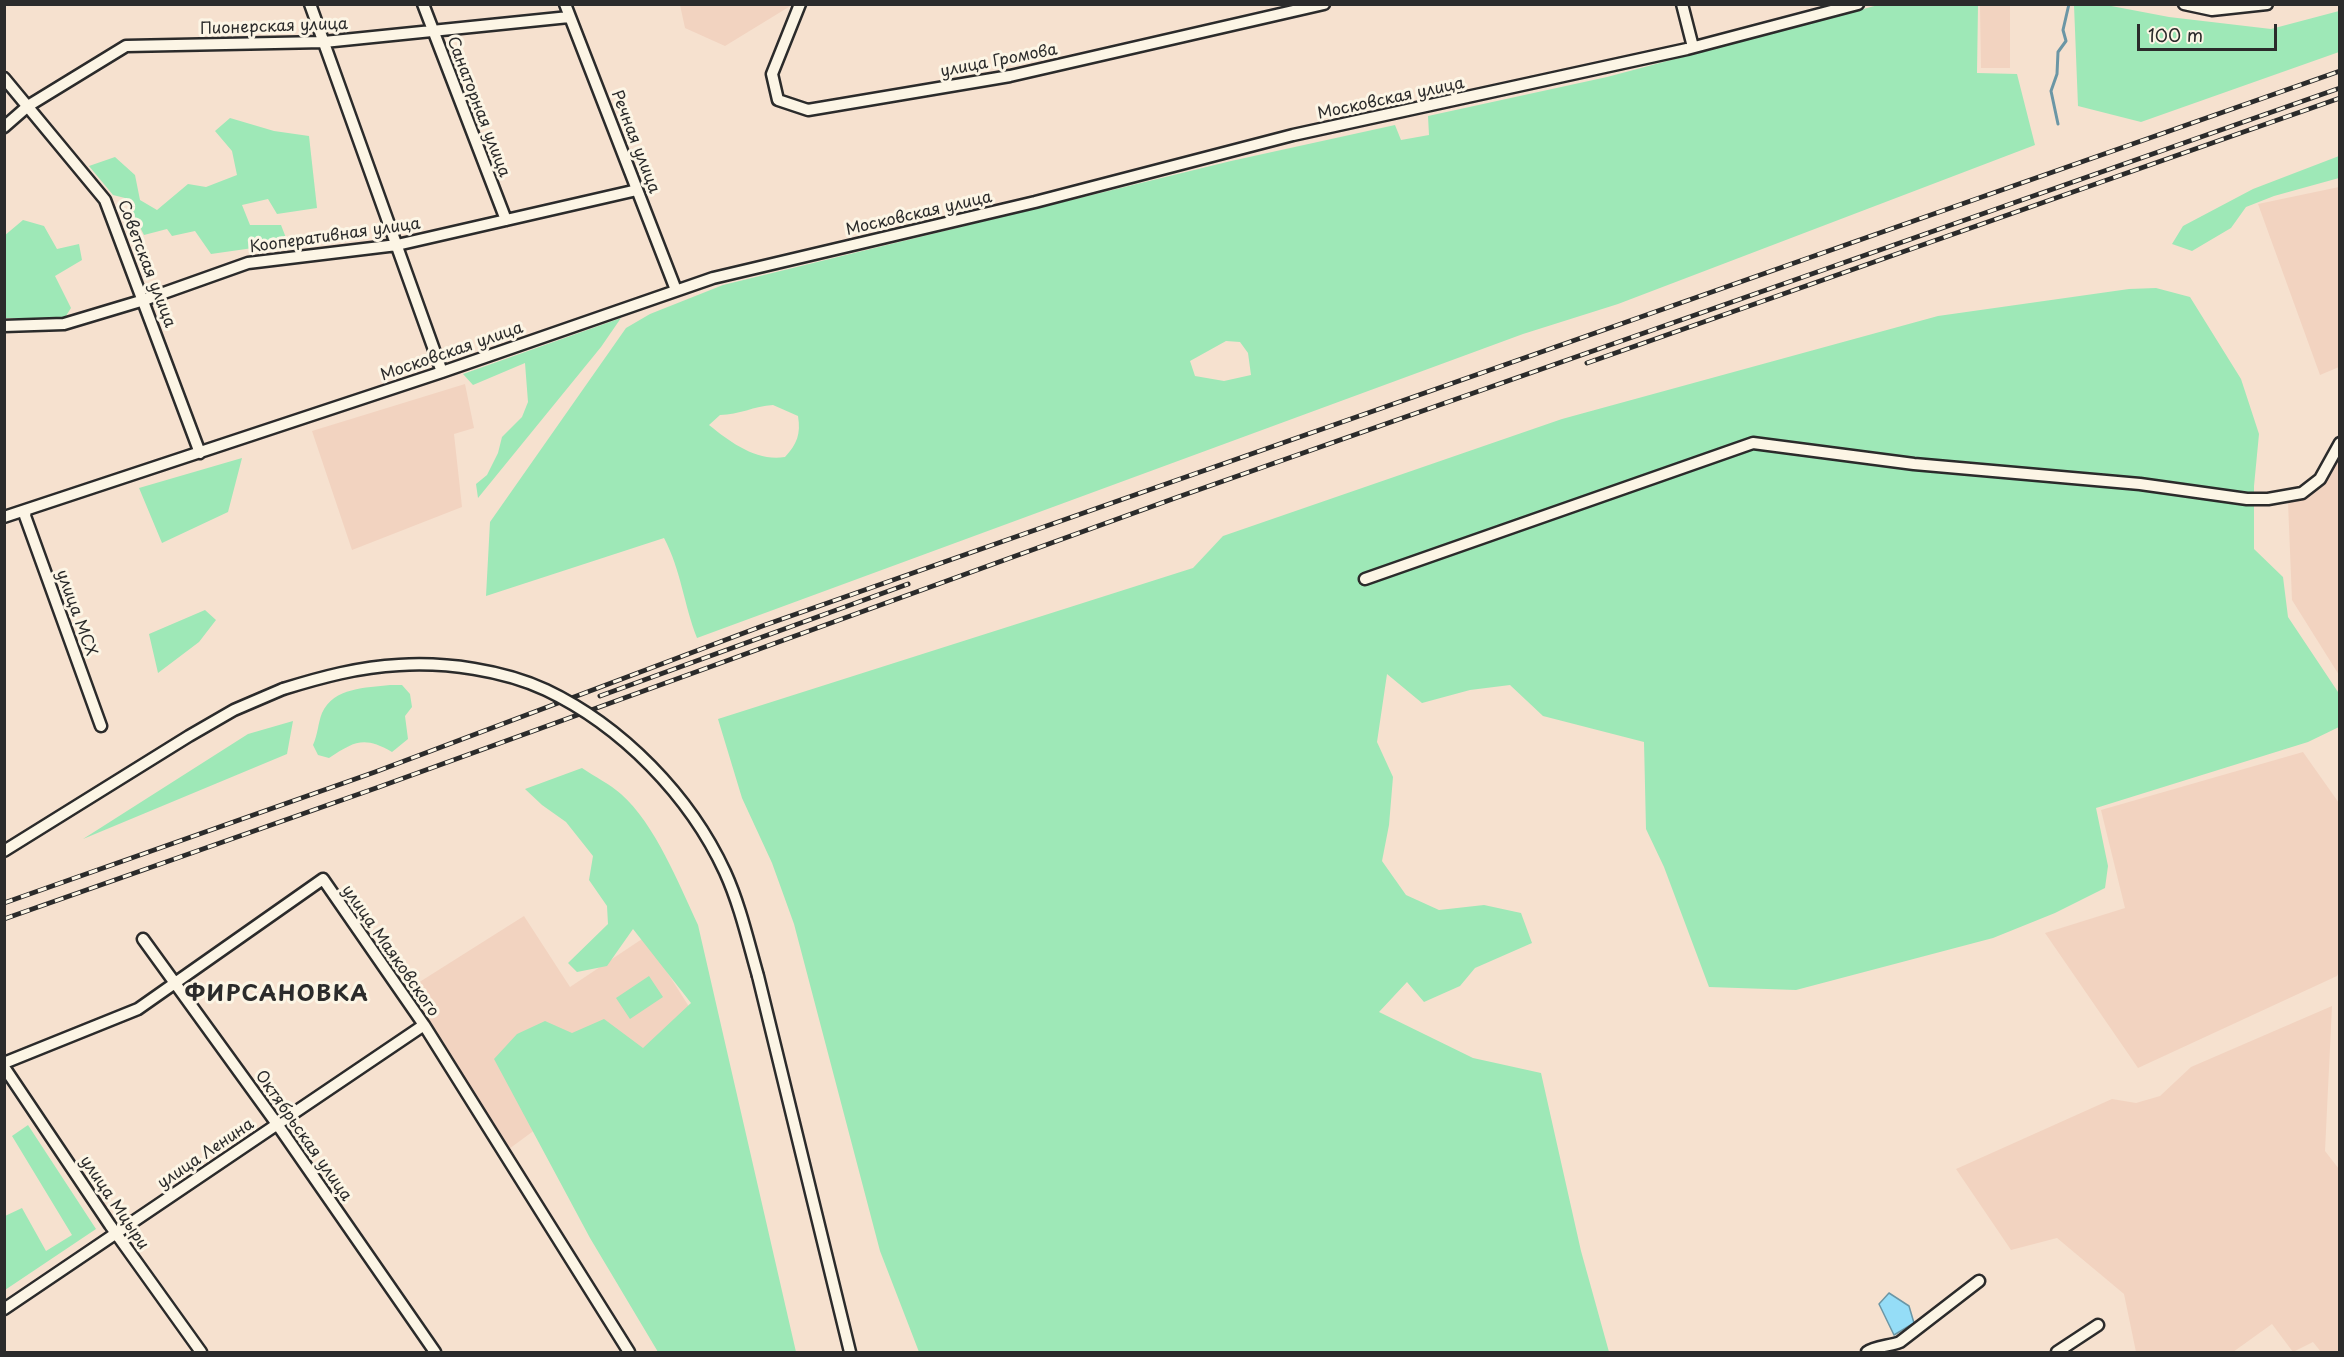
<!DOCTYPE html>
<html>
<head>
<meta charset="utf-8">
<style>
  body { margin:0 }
  #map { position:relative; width:2344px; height:1357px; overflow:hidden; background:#f6e1cf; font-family:"Playpen Sans",sans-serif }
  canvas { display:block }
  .frame { position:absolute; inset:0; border:6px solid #2b2b2b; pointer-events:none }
  .scale { position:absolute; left:2137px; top:24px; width:140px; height:27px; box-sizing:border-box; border:3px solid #2b2b2b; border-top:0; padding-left:8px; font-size:18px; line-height:21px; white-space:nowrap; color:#2b2b2b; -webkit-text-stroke:4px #fcf5e5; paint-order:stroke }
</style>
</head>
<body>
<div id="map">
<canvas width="2344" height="1357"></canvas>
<div class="frame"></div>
<div class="scale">100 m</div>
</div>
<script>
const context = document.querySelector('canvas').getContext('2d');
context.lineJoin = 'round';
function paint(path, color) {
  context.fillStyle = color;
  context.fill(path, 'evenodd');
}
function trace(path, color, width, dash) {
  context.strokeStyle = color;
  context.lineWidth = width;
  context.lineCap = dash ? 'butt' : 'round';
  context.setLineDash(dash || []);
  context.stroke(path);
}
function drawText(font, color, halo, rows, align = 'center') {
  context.font = font + ' "Playpen Sans",sans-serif';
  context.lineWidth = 6;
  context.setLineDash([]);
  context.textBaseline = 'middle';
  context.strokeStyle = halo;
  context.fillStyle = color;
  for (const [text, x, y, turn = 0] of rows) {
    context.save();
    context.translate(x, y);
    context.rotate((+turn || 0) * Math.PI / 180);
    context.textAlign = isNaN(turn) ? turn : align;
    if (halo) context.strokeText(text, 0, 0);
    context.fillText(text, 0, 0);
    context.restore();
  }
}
const built = new Path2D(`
  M 680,5 L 680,4 L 792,5 L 725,46 L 685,28 Z
  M 1980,5 L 2010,5 L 2010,68 L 1981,68 Z
  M 2339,187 L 2339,367 L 2320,375 L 2258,204 Z
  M 465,384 L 474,428 L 454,434 L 462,507 L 352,550 L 312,431 Z
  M 2339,460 L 2339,675 L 2292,600 L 2288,502 L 2304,495 Z
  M 2303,752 L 2339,803 L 2340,969 L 2337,976 L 2138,1068 L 2045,933 L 2125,908 L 2101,810 Z
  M 524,916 L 570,987 L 645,937 L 693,1013 L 509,1149 L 410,988 Z
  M 2332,1006 L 2325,1151 L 2339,1169 L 2339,1352 L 2321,1352 L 2313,1342 L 2293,1352 L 2272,1324 L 2233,1352 L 2136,1352 L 2124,1294 L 2057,1238 L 2011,1250 L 1956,1169 L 2112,1099 L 2136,1103 L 2160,1096 L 2191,1067 Z`);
const green = new Path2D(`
  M 1882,4 L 1978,5 L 1977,73 L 2017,74 L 2035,145 L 1618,304 L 1523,334 L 697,638 C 684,605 681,570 664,538 L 486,596 L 490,522 L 626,328 L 650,314 L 723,285 L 1231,161 L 1395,125 L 1401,140 L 1429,135 L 1428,116 L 1607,77 ZM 1226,341 L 1240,342 L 1248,353 L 1251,375 L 1224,381 L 1195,376 L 1190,361 ZM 773,405 L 798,416 C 801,434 797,444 785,457 C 757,462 730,442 709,425 L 720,415 C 739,415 754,406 773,405 Z
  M 2074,5 L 2106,5 L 2169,17 L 2271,29 L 2339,11 L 2339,52 L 2141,122 L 2078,106 Z
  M 230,118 L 274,131 L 309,136 L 317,208 L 277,214 L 268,199 L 242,205 L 250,225 L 281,225 L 288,243 L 211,254 L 195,231 L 172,236 L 167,229 L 144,235 L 125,198 L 113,195 L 89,166 L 115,157 L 135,175 L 140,200 L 157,210 L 188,184 L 206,187 L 237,175 L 232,151 L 215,131 Z
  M 2339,156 L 2339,178 L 2274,196 L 2246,207 L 2231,228 L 2192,251 L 2172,244 L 2183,226 L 2253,189 Z
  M 23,220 L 44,226 L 57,249 L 79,244 L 82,260 L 55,276 L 71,308 L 64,319 L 5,318 L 4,236 Z
  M 2156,288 L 2190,297 L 2241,379 L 2259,434 L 2254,486 L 2254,549 L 2283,577 L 2288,617 L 2340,695 L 2339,727 L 2308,742 L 2096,808 L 2108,866 L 2105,888 L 2055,913 L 1993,938 L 1796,990 L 1709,987 L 1664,867 L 1646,829 L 1644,742 L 1543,716 L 1510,685 L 1470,690 L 1422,703 L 1387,674 L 1377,742 L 1393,777 L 1389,825 L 1382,861 L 1406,895 L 1439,910 L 1484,905 L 1521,913 L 1532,943 L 1475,968 L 1460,986 L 1424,1002 L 1407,982 L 1379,1012 L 1473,1058 L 1541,1073 L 1581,1251 L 1609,1352 L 919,1352 L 880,1251 L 794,924 L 772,863 L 742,798 L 718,719 L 1193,568 L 1223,536 L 1562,419 L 1938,316 L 2129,289 Z
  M 621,318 L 601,347 L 478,498 L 476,484 L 487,475 L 498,453 L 502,437 L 522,417 L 528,402 L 525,363 L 473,385 L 463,374 Z
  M 242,458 L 228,512 L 162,543 L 139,488 Z
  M 205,610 L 216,620 L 199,642 L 158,673 L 149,634 Z
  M 390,685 L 402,685 L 410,694 L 412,707 L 405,716 L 408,739 L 392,752 C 364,736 355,741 329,758 L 318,755 L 313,745 C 318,734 318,723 322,713 C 334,687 366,688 390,685 Z
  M 293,721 L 287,754 L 83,839 L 248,734 Z
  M 582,768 C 595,777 610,784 621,794 C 655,824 679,884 698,925 L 796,1352 L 658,1352 L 590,1238 L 494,1059 L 517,1034 L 545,1021 L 572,1033 L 604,1019 L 643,1048 L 691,1003 L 633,929 L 607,966 L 577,972 L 568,963 L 608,924 L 607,906 L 589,880 L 593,856 L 566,822 L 542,805 L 525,789 Z
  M 649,976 L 663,997 L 630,1019 L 616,998 Z
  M 28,1125 L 96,1229 L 5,1290 L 5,1216 L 22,1208 L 46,1251 L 72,1235 L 12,1136 Z`);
const water = new Path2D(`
  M 1889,1293 L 1909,1306 L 1914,1323 L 1894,1335 L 1879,1304 Z`);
const stream = new Path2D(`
  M 2058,124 L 2051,91 L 2057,74 L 2058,52 L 2066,41 L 2063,30 L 2069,4`);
const minor = new Path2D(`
  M 310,4 L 442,372
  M 423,4 L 506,220
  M 565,4 L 676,290
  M 800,4 L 772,74 L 778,100 L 808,110 L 1010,76 L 1324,4
  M 1682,4 L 1693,47
  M 2184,4 L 2212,10 L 2267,4
  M 4,78 L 105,200 L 200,453
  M 4,127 L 28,106 L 126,46 L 324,42 L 569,17
  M 4,326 L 64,324 L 144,300 L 248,263 L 397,245 L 637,190
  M 26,510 L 25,516 L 101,726
  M 4,517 L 442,372 L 713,278 L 1035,202 L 1293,135 L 1687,49 L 1858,4
  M 1365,579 L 1753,443 L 1914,464 L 2140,484 L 2247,499 L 2268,499 L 2302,493 L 2320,479 L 2340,443
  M 4,851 L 189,736 L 234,710 L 283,689
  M 143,939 L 277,1124 L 435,1352
  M 758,976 L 850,1352
  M 4,1063 L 138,1009 L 323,879 L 424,1025 L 629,1352
  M 4,1067 L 110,1225 L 201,1352
  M 4,1309 L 424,1025
  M 1867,1352 C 1874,1346 1891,1346 1900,1342 L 1979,1281
  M 2057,1352 L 2098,1325`);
const rail = new Path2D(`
  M 1587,363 L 2340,98
  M 600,696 L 908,584
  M 4,903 L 375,772 L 765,625 L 2340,71
  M 4,919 L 379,787 L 1178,497 L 2340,88`);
const minorBridge = new Path2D(`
  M 283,689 C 322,677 359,667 399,665 C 446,662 503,670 546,690 C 622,726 690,796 725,872 C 740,905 748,941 758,976`);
const streetNames = [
  ["Пионерская улица",274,27,-2],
  ["улица Громова",999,61,-11],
  ["Московская улица",1391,99,-12],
  ["Санаторная улица",478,107,69],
  ["Речная улица",635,142,69],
  ["Московская улица",919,214,-13],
  ["Кооперативная улица",335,236,-8],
  ["Советская улица",146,264,69],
  ["Московская улица",452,352,-19],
  ["улица МСХ",76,613,70],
  ["улица Маяковского",390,951,55],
  ["Октябрьская улица",303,1136,55],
  ["улица Ленина",206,1154,-34],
  ["улица Мцыри",114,1203,56]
];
const districtNames = [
  ["ФИРСАНОВКА",277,995]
];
paint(built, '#f2d3c0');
paint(green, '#9ee8b7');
paint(water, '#95ddf7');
trace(water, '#6b96a5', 1.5);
trace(stream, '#6b96a5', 3);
trace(minor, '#2b2b2b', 15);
trace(minor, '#fcf5e5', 10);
trace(rail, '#2b2b2b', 5);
trace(rail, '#fcf5e5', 3, [9]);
trace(minorBridge, '#2b2b2b', 15, []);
trace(minorBridge, '#fcf5e5', 10);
drawText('16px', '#2b2b2b', '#fcf5e5', streetNames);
context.letterSpacing = '1.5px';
drawText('bold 22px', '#2b2b2b', '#fcf5e5', districtNames);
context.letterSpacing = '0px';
</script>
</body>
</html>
